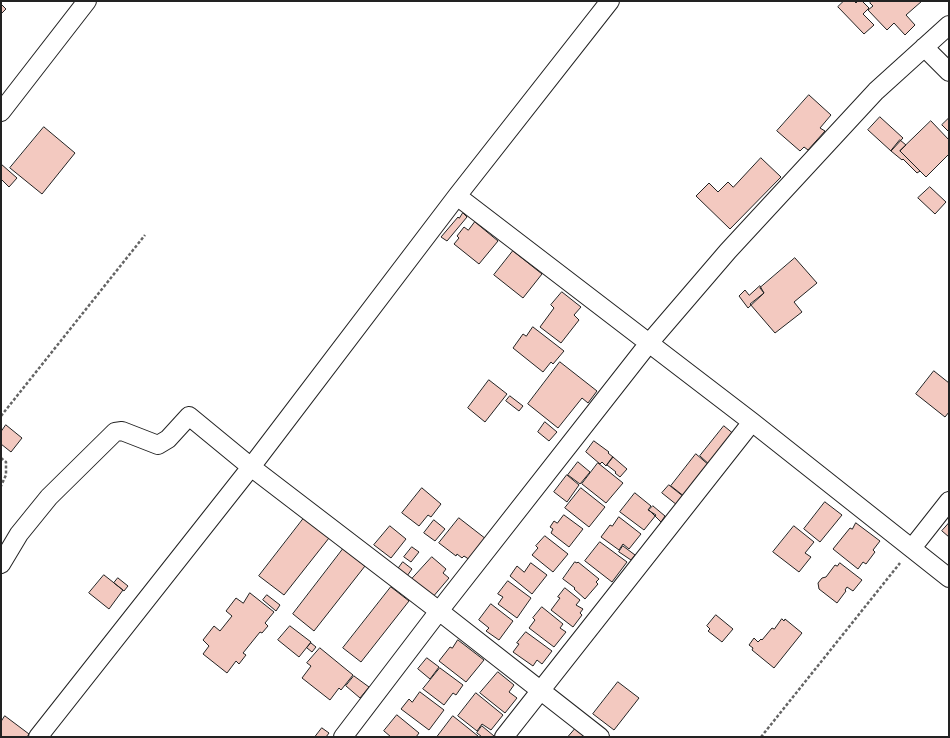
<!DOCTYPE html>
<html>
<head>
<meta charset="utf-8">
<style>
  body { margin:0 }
  #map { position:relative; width:950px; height:738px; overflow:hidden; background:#fff; font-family:"Asap Condensed",sans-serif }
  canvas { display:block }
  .frame { position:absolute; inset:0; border:2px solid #222; pointer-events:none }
</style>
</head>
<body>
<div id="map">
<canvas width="950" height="738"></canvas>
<div class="frame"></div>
</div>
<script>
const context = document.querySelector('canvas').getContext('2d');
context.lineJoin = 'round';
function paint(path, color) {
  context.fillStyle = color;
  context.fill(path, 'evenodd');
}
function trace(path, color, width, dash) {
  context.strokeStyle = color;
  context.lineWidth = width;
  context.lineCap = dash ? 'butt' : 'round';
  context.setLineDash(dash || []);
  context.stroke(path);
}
const building = new Path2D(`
  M 844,1 L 854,1 L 856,3 L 858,1 L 862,1 L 869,8 L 863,14 L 874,25 L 864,34 L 838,7 Z
  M 872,1 L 922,1 L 906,15 L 915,25 L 905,35 L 894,23 L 887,30 L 868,10 L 873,6 L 870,3 Z
  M 1,4 L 6,9 L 1,14 Z
  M 809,95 L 831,115 L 820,128 L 825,131 L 808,150 L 804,147 L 800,151 L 777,131 Z
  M 880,117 L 903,138 L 891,151 L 868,130 Z
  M 949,118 L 949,132 L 942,125 Z
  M 931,121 L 949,140 L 949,154 L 926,177 L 900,151 Z
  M 44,127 L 75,153 L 42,194 L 10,168 Z
  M 900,140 L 906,145 L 900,151 L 920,171 L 917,173 L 903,159 L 902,160 L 891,151 Z
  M 761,158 L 781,177 L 730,229 L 696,196 L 709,183 L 718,192 L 728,182 L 733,187 Z
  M 1,164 L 17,178 L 9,187 L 1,179 Z
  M 930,187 L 946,202 L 935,214 L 918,198 Z
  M 463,213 L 467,217 L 447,241 L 441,237 L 458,217 L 459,218 Z
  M 475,222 L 498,241 L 479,264 L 454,244 L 459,238 L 457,236 L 464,227 L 468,230 Z
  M 513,251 L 542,274 L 523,298 L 494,275 Z
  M 795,258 L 817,283 L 794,302 L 802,312 L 775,333 L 750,304 L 764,293 L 760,288 Z
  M 760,286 L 764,293 L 748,308 L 739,296 L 745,290 L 749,295 Z
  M 562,292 L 581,307 L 574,315 L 579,320 L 561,343 L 540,327 L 554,308 L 551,305 Z
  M 533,327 L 564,351 L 553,364 L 551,362 L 543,372 L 513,348 L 523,334 L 526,336 Z
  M 560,362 L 597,391 L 588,403 L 582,398 L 558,428 L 528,404 Z
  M 934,371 L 949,383 L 949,412 L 945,417 L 916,394 Z
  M 489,380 L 507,394 L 485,422 L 468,408 Z
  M 510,396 L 523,406 L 519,411 L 506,401 Z
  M 545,422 L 557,432 L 549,441 L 538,432 Z
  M 6,425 L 22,438 L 11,452 L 1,444 L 1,432 Z
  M 724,426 L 735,435 L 711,466 L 700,456 Z
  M 594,441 L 609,452 L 608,453 L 613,457 L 606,466 L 602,462 L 600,464 L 586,452 Z
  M 696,454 L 710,466 L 685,497 L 671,486 Z
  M 613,457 L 627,469 L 620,477 L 615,473 L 616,472 L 607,465 Z
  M 578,462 L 590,472 L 580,484 L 568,475 Z
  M 598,463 L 623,483 L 606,503 L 582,484 Z
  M 567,475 L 579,485 L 567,502 L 554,492 Z
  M 669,485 L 684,497 L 677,505 L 662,493 Z
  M 422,488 L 441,504 L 431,517 L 428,515 L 419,526 L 402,513 Z
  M 581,488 L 605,507 L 589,527 L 565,508 Z
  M 635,493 L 651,506 L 648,510 L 656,515 L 644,530 L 620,512 Z
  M 825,502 L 842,515 L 820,542 L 804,529 Z
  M 653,506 L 665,516 L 661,522 L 649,510 Z
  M 564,515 L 583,529 L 569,547 L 551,533 L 553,529 L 550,527 L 554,521 L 557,523 Z
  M 619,517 L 641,534 L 629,549 L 623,544 L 619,550 L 601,537 L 610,525 L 612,526 Z
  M 304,518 L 329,538 L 284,595 L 259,576 Z
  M 459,518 L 486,539 L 470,560 L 464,556 L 462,558 L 457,554 L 456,556 L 439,543 Z
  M 434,520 L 445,529 L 435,541 L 424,533 Z
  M 856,523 L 880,541 L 873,550 L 875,552 L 866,564 L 863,562 L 858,569 L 833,549 L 850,528 L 852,529 Z
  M 949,523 L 949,537 L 942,531 Z
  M 390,526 L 406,539 L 391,558 L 374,545 Z
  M 794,526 L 814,542 L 805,553 L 811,557 L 799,572 L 773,552 Z
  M 545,536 L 568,554 L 553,572 L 532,555 L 538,548 L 536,546 Z
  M 600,542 L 627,562 L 612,582 L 585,561 Z
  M 623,546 L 635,555 L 631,560 L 619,552 Z
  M 412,547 L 419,552 L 411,562 L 404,557 Z
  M 343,549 L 365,566 L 314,631 L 293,614 Z
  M 432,557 L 446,569 L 443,573 L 449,578 L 432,598 L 411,580 Z
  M 403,562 L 412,569 L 407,576 L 398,569 Z
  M 575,562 L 577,563 L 578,562 L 599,579 L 596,582 L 598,584 L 585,599 L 574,589 L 575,588 L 563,579 Z
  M 531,563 L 547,575 L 532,594 L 510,576 L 517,566 L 524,572 Z
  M 840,563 L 862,580 L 853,591 L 847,587 L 845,590 L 846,591 L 837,603 L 819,589 L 818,583 L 822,578 L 826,577 L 835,565 L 837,566 Z
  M 104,575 L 123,590 L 109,609 L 89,593 Z
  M 118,578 L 128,586 L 124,591 L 114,583 Z
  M 508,581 L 531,598 L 517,618 L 498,604 L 503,597 L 498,594 Z
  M 391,587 L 409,601 L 361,662 L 343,648 Z
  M 565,588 L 580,600 L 576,605 L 583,609 L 580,613 L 582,615 L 573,627 L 551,610 L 560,598 L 558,597 Z
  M 250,593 L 274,612 L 265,623 L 268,626 L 262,633 L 260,632 L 243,653 L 246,655 L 239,664 L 236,661 L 227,673 L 203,654 L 209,646 L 203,640 L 214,626 L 220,631 L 232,616 L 226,611 L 236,598 L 243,603 Z
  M 267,595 L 280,605 L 276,611 L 263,600 Z
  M 491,604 L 513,621 L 499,640 L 486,631 L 489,628 L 479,620 Z
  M 542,607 L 563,624 L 560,628 L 566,632 L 554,647 L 529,628 L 535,620 L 533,618 Z
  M 716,615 L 733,629 L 722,642 L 708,631 L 710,629 L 707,626 Z
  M 782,619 L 784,621 L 785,619 L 802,633 L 774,668 L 752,650 L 753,648 L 749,645 L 754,638 L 758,642 L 761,639 L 762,640 L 772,628 L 774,629 Z
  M 290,626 L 311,642 L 299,657 L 278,640 Z
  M 526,632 L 552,651 L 542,664 L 537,660 L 533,666 L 513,652 L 519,644 L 517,643 Z
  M 458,640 L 484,660 L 466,682 L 439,661 L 450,647 L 452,648 Z
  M 311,643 L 316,647 L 312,652 L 307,648 Z
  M 320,648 L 353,675 L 341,690 L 339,688 L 330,700 L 302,678 L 311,666 L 307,663 Z
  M 427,658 L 439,667 L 430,679 L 418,669 Z
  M 440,668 L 463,685 L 456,695 L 453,693 L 444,705 L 423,689 Z
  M 498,672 L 514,685 L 509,692 L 517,698 L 505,713 L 480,693 Z
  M 354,676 L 369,687 L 360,698 L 346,686 Z
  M 618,682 L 639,698 L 614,730 L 593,714 Z
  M 420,692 L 444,710 L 429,730 L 401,709 L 409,699 L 412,702 Z
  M 476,693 L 503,715 L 491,730 L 482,724 L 477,731 L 458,716 Z
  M 397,715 L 419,733 L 416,737 L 391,737 L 384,731 Z
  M 5,716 L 29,734 L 27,737 L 1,737 L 1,722 Z
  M 453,716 L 478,736 L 477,737 L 437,737 Z
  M 482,726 L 494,736 L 493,737 L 482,737 L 477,733 Z
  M 322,728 L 329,733 L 326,737 L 315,737 Z
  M 575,729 L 585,737 L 568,737 Z`);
const path = new Path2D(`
  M 1,416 L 145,235
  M 1,458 L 6,462 L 6,475 L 1,486
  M 761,737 L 900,563`);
const minor = new Path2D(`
  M 924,47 L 949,72
  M 1,112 L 87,1
  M 457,196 L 752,422 L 949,578
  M 912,548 L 949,501
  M 1,564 L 19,534 L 49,497 L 115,432 L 122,431 L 158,445 L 168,439 L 189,416 L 251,467 L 439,611 L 600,737
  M 38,737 L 251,467 L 457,196 L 610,1
  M 343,737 L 439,611 L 649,343 L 728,251 L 876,91 L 949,25
  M 504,737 L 752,422`);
paint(building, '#f3c9c0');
trace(building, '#222', 1);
trace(minor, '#222', 20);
trace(path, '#646464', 2.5, [3, 2]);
trace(minor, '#fff', 18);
</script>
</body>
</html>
